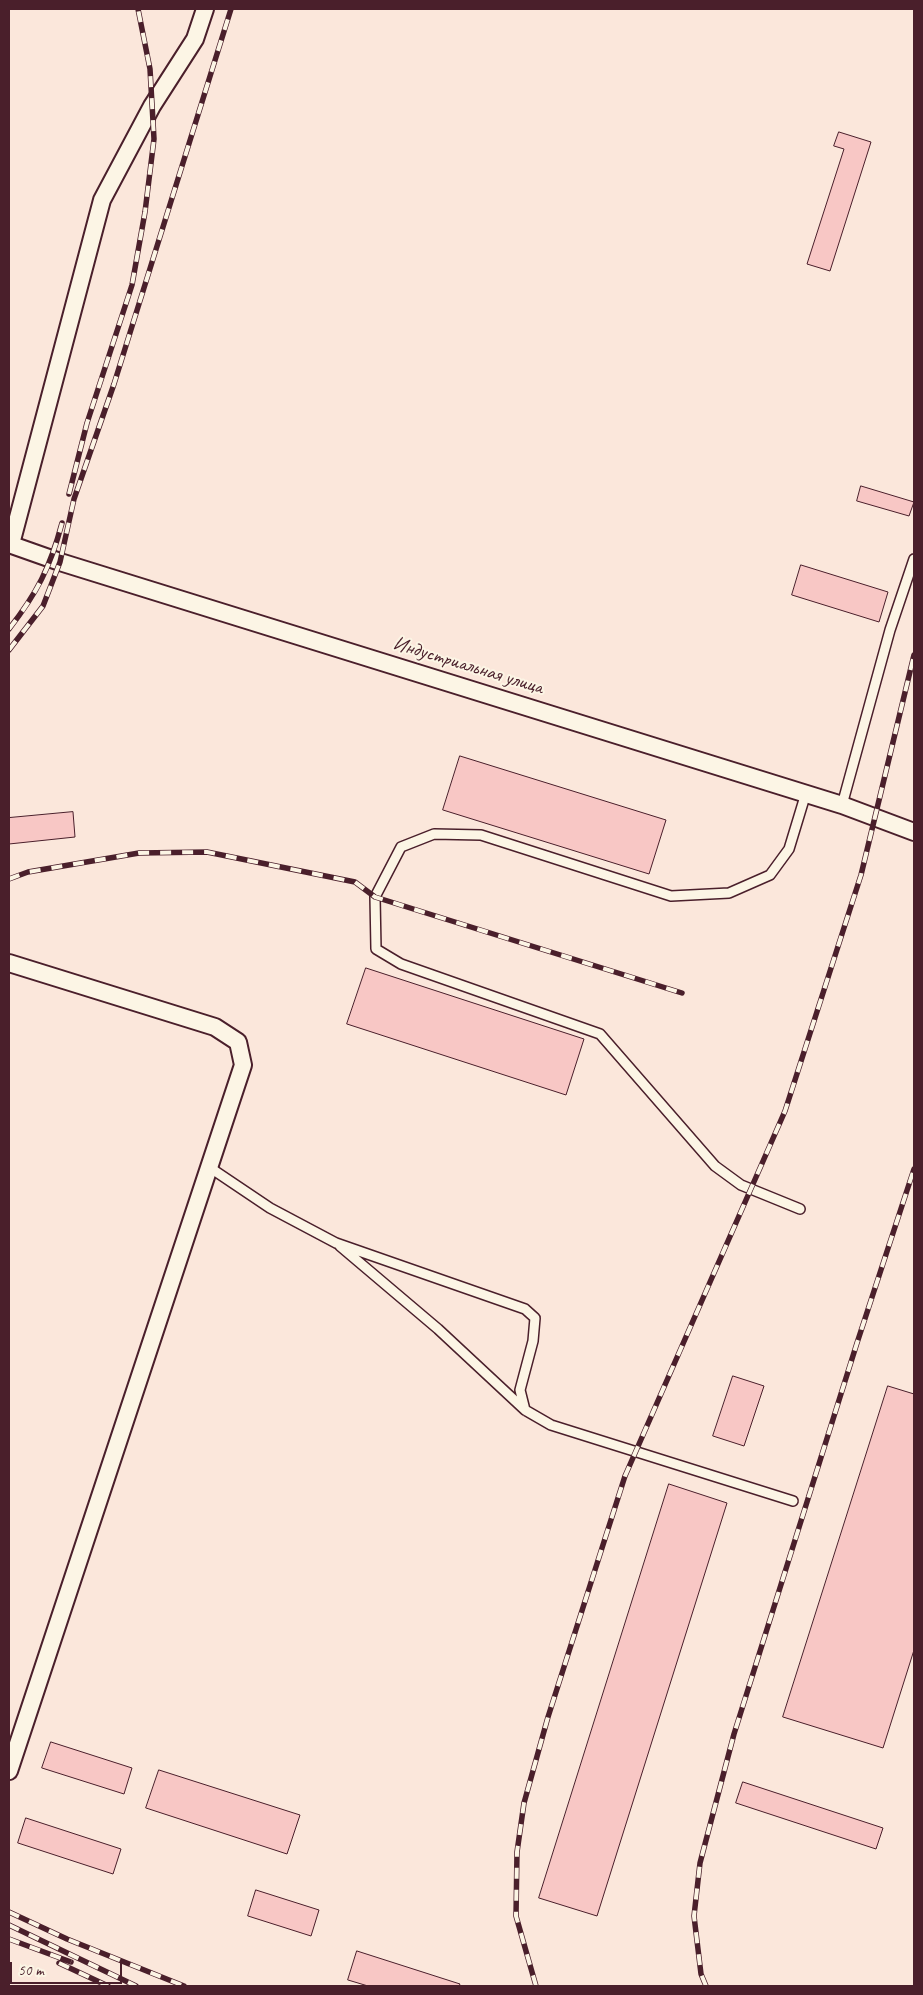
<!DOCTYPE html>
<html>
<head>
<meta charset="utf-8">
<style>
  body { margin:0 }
  #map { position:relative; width:923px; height:1995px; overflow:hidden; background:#fcf5e5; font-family:Caveat,sans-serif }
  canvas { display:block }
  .frame { position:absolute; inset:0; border:10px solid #4a1f2b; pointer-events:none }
  .scale { position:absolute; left:10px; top:1962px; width:112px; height:22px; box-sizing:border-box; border:2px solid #4a1f2b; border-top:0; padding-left:6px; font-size:15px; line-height:18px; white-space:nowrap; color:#4a1f2b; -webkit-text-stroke:4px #fcf5e5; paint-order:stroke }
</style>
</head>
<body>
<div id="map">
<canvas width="923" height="1995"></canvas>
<div class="frame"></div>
<div class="scale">50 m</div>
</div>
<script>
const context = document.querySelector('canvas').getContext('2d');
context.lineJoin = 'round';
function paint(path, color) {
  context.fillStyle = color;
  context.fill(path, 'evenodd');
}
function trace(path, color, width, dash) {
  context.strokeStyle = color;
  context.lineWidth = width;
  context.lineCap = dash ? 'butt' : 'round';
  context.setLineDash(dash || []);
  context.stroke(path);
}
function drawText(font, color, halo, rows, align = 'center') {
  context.font = font + ' Caveat,sans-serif';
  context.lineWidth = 4;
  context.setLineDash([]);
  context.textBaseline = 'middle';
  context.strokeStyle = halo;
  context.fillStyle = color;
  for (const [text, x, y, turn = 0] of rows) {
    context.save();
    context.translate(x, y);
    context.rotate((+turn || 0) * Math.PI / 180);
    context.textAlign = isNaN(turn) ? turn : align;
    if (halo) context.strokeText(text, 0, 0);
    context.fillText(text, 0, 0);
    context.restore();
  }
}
const built = new Path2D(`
  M 9,9 L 914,9 L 914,1986 L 9,1986 Z`);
const building = new Path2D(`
  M 839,132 L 871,142 L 830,271 L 807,264 L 844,149 L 834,146 Z
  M 861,486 L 914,502 L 909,516 L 857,501 Z
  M 801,565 L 888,592 L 879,622 L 792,595 Z
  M 460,756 L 666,820 L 649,874 L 443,810 Z
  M 73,812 L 75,837 L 9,844 L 9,818 Z
  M 366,968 L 584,1039 L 566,1095 L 347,1024 Z
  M 733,1376 L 764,1386 L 744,1446 L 713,1436 Z
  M 888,1386 L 914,1394 L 914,1650 L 883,1748 L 783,1717 Z
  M 669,1484 L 727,1503 L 597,1916 L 539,1898 Z
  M 51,1742 L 132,1768 L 124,1794 L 42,1768 Z
  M 159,1770 L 300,1815 L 287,1854 L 146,1808 Z
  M 743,1782 L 883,1828 L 876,1849 L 736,1803 Z
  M 26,1818 L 121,1849 L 113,1874 L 18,1843 Z
  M 256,1890 L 319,1910 L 311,1936 L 248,1916 Z
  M 357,1951 L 460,1984 L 459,1986 L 368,1986 L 348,1980 Z`);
const lane = new Path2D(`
  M 842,805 L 890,630 L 914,559
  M 209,1167 L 270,1208 L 336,1243 L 525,1309 L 535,1318 L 533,1341 L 520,1390 L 525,1410 L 551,1425 L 793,1501
  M 800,1209 L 741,1185 L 715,1166 L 600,1034 L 401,964 L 376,949 L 375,897 L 401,847 L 434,834 L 481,835 L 671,896 L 729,893 L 770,875 L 789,849 L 806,793
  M 340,1246 L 438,1329 L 525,1410`);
const street = new Path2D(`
  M 9,544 L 60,562 L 842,805 L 914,832
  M 11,544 L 102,200 L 152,106 L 195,39 L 205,9
  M 9,963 L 215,1027 L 238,1042 L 243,1065 L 9,1771`);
const rail = new Path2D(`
  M 69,494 L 87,423 L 132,285 L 145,212 L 154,139 L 150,69 L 138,9
  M 9,629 C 37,593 50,568 62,523
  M 9,650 L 43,606 L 60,562 L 74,499 L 114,384 L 231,9
  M 9,879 L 28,872 L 139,853 L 207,852 L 355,882 L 375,897 L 682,993
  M 9,1912 L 67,1939 L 184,1986
  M 9,1925 L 136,1986
  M 9,1939 L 71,1962
  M 59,1963 L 108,1986
  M 536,1986 L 516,1916 L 517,1852 L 524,1803 L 548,1717 L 625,1476 L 785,1111 L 861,875 L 914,655
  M 706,1986 L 701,1974 L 694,1916 L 700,1863 L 734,1734 L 857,1343 L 914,1169`);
const streetNames = [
  ["Индустриальная улица",468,666,17]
];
paint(built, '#fbe7db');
paint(building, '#f8c7c5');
trace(building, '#4a1f2b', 1);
trace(lane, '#4a1f2b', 12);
trace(street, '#4a1f2b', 20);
trace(lane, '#fcf5e5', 9);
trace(street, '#fcf5e5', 16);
trace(rail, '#4a1f2b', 5.5);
trace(rail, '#fcf5e5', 4, [11]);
drawText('20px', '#4a1f2b', '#fcf5e5', streetNames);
</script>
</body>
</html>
